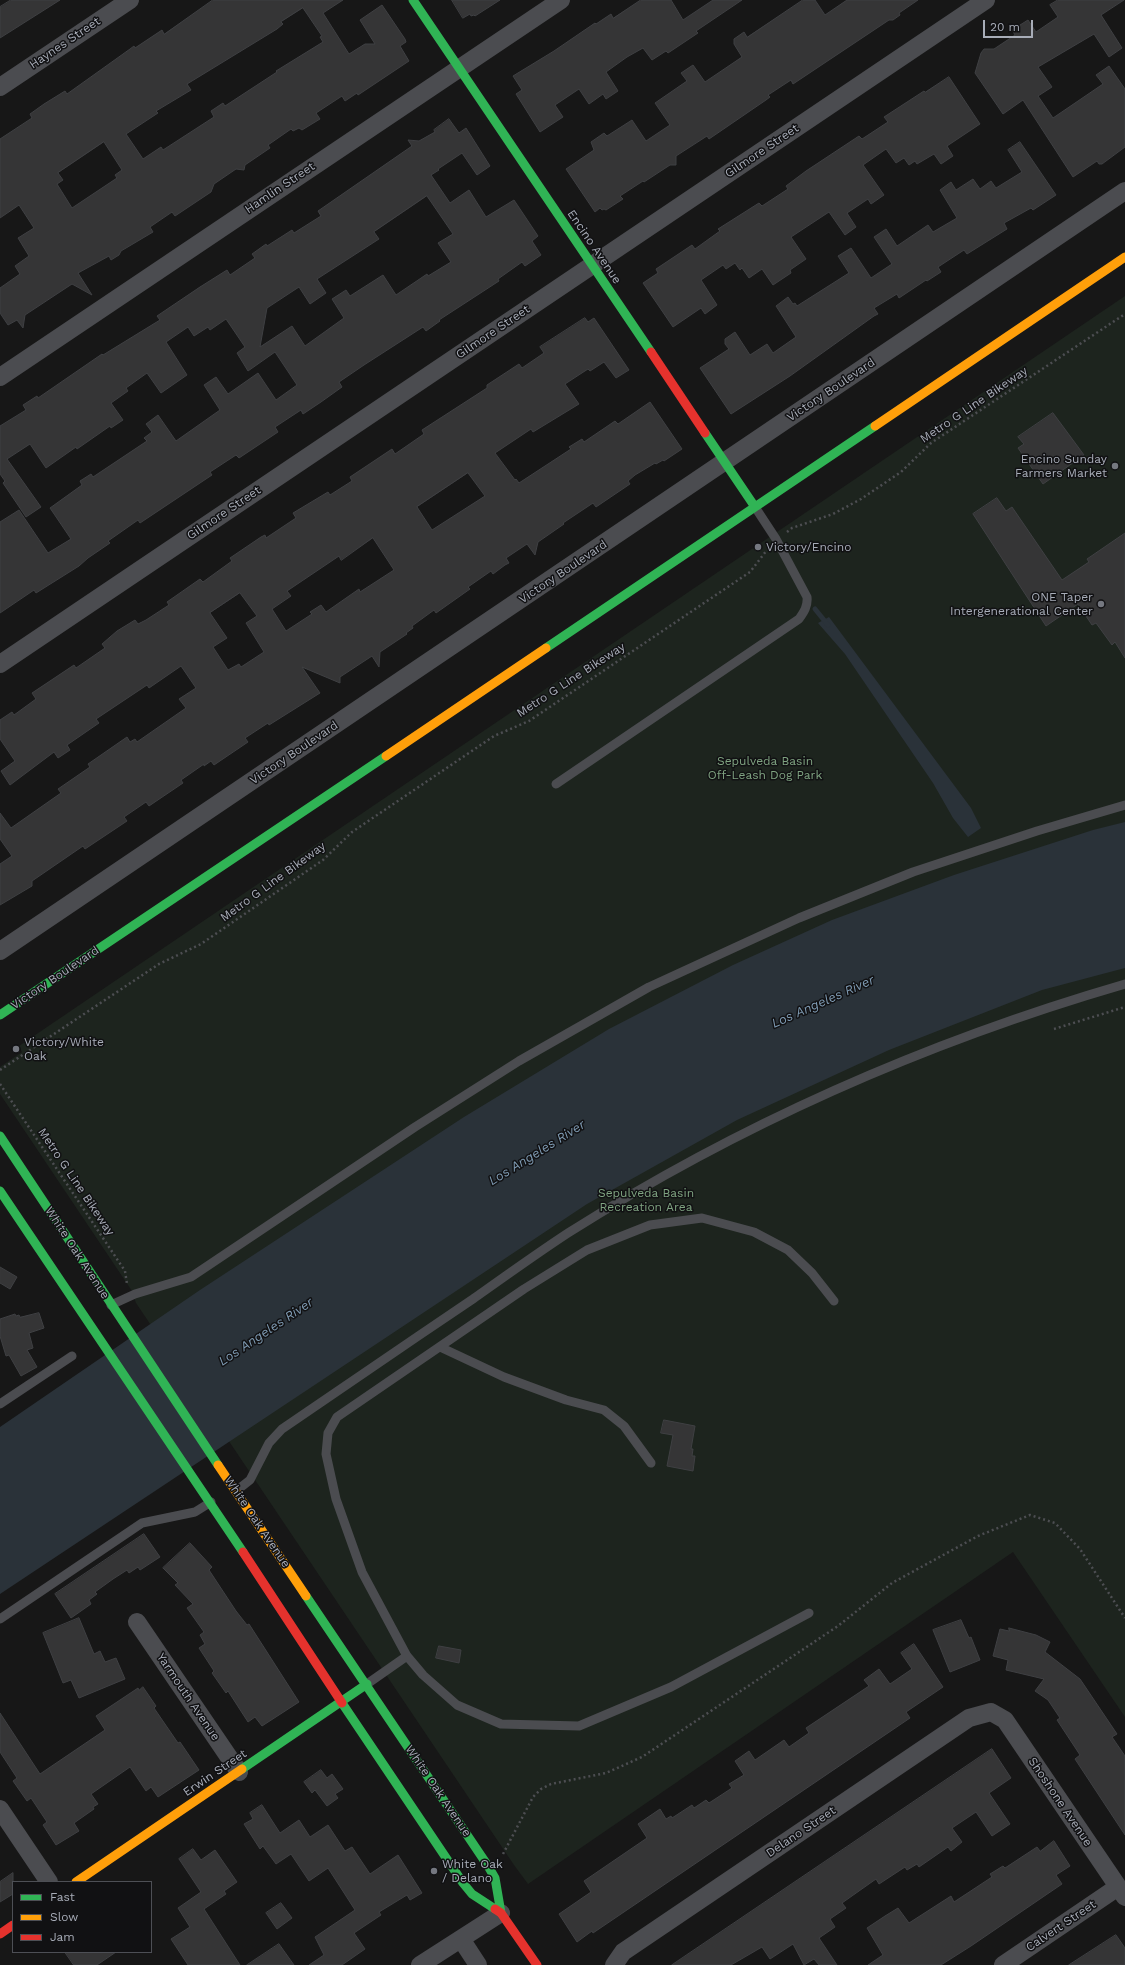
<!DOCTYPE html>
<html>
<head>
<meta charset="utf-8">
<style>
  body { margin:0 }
  #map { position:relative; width:1125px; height:1965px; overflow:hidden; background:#171717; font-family:"Work Sans",sans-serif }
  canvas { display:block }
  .legend { position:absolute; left:12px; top:1881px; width:140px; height:72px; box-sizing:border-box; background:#111113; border:1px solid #4d4f55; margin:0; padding:5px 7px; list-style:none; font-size:12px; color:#a8adb8 }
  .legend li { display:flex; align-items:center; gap:8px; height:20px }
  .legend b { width:20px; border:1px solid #4d4f55 }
  .scale { position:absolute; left:983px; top:20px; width:50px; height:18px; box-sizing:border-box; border:2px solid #a8adb8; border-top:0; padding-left:5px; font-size:12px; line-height:14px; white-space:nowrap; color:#a8adb8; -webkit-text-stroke:3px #111113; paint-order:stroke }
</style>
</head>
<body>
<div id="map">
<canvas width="1125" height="1965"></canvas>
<ul class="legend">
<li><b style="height:5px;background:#30b455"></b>Fast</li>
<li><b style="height:5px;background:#ff9f0a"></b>Slow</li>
<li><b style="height:5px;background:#e5322d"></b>Jam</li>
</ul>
<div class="scale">20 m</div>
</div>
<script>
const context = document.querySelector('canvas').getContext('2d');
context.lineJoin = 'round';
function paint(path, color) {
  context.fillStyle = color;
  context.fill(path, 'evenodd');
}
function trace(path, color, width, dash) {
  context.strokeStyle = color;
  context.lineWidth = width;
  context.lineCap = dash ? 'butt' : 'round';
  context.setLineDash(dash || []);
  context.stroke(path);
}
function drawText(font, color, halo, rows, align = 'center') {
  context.font = font + ' "Work Sans",sans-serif';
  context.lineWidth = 3;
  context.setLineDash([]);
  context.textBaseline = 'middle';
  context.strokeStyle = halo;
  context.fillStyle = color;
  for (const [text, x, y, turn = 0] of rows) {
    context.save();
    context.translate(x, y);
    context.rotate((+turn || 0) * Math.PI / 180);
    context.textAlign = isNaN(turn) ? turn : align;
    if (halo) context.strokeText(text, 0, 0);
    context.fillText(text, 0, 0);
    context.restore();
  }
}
const green = new Path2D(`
  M 1125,296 L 1125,1717 L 1013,1552 L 528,1884 L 514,1865 L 136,1303 L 132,1291 L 0,1094 L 0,1067 L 22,1052 L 19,1046 Z`);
const water = new Path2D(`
  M 829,617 L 971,808 L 981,828 L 968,837 L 953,818 L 933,783 L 845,654 L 818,623 Z
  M 1125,822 L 1125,968 L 1042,990 L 889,1050 L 737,1120 L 587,1204 L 0,1594 L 0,1427 L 200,1290 L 464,1117 L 609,1029 L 733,965 L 832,920 L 954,875 L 1093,830 Z`);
const stream = new Path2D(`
  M 815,609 L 828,625`);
const building = new Path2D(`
  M 11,0 L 60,0 L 0,38 L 0,7 Z
  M 213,0 L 343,0 L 323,13 L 349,54 L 365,44 L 375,44 L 360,20 L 382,5 L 405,39 L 406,42 L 400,46 L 409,61 L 358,95 L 357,93 L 345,101 L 342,96 L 316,113 L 320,119 L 302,130 L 299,128 L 293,131 L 291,129 L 268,145 L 270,148 L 245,165 L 244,170 L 236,169 L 214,184 L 211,192 L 175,216 L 172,212 L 150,227 L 153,232 L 121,251 L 119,255 L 111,260 L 109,256 L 78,273 L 92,295 L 72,284 L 25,315 L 23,328 L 17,320 L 8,325 L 0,313 L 0,288 L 20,274 L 15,266 L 29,256 L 18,238 L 34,228 L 19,205 L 0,218 L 0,139 L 32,118 L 30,114 L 44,104 L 65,91 L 67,94 L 130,49 L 134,46 L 135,48 L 162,30 L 164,34 ZM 303,8 L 322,36 L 320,37 L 323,42 L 276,71 L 277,72 L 225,106 L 223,103 L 211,111 L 214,117 L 163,150 L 161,147 L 143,159 L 126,134 L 158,113 L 156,111 L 191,90 L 187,84 L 277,29 L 283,24 L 281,22 ZM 104,142 L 122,170 L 115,175 L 117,178 L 72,208 L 57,184 L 63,180 L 58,173 Z
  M 452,0 L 500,0 L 475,16 L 474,15 L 471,16 L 470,14 L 463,18 Z
  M 641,0 L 671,0 L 683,20 L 713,0 L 742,0 L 696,31 L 698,33 L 668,53 L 666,51 L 652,60 L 643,48 L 627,57 L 606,72 L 618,91 L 606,99 L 603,94 L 589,104 L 579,89 L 555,105 L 563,117 L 540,132 L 516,94 L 522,90 L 513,76 L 554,51 L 595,23 L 596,24 L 611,14 L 613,18 Z
  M 803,0 L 815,0 L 825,15 L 847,0 L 918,0 L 899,13 L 900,15 L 893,20 L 889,20 L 793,84 L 791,80 L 768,95 L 770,97 L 766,100 L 709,139 L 707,136 L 676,156 L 676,165 L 670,165 L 644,182 L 643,181 L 620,196 L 623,199 L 606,210 L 604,209 L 602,210 L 600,208 L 595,212 L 566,169 L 594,150 L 591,142 L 604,133 L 607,136 L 632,120 L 646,141 L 670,125 L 655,103 L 687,81 L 681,73 L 693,65 L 705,82 L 742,57 L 734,44 L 734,39 L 744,32 L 747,37 Z
  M 1058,0 L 1124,0 L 1101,15 L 1122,48 L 1109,57 L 1094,34 L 1038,67 L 1052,87 L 1038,96 L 1053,118 L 1103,84 L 1096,75 L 1109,66 L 1125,89 L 1125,147 L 1102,164 L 1099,164 L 1097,161 L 1073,177 L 1023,100 L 1003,114 L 975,73 L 981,53 L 984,49 L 994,49 L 1015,35 L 1012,30 L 1028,20 L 1036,32 L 1058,17 L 1050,5 Z
  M 949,77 L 980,124 L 947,146 L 953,156 L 941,164 L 934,154 L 917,164 L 915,161 L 909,165 L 904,158 L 896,163 L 886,149 L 863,165 L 884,195 L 871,204 L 868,199 L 847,213 L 856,227 L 845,235 L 829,212 L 791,237 L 806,259 L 790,270 L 791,273 L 773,285 L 762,269 L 749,278 L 742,268 L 740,270 L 735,263 L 726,269 L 723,265 L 701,280 L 717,305 L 705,314 L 701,308 L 673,327 L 643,283 L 658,273 L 656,269 L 692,245 L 695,249 L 720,231 L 718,229 L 759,203 L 762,206 L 788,189 L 786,186 L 806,171 L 859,136 L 862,139 L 888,122 L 884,117 L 924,91 L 925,92 Z
  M 449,119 L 459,133 L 466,128 L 490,166 L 477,175 L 462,153 L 438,169 L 439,170 L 431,175 L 450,203 L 469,190 L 486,217 L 514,200 L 538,236 L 532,241 L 541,255 L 525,266 L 522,262 L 498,279 L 499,281 L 439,320 L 440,321 L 426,331 L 423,327 L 364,365 L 339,382 L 342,387 L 321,402 L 303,414 L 301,410 L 275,427 L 278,432 L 239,458 L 236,455 L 210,472 L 212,475 L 140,523 L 138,520 L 108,541 L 110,543 L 88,558 L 79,566 L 36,593 L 34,590 L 0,613 L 0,522 L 19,510 L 48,553 L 71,539 L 50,508 L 82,485 L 80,481 L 91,474 L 93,477 L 147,441 L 144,438 L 152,432 L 146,424 L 158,415 L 176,441 L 220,410 L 204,385 L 216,377 L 228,394 L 258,373 L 276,400 L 297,385 L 275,352 L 248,371 L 237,353 L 245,347 L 226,319 L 210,330 L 208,327 L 194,336 L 188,327 L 166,342 L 187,375 L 161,393 L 147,373 L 126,388 L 128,391 L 111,403 L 123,420 L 111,428 L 110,426 L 77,449 L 76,447 L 46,468 L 30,444 L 7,459 L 41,507 L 26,517 L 3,483 L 5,481 L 0,474 L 0,426 L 26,410 L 23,405 L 37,396 L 38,398 L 102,354 L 103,355 L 160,320 L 157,316 L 200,287 L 227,270 L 230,275 L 255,258 L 252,254 L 266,244 L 267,246 L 292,230 L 294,233 L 321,216 L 318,211 L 412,146 L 408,140 L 419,141 L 435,132 L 434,130 ZM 427,196 L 453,234 L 438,243 L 451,262 L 428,276 L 427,274 L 396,295 L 383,275 L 350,296 L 346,290 L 332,299 L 344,318 L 305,346 L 292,326 L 260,347 L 267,308 L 299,287 L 310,304 L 326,293 L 317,279 L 379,239 L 374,232 Z
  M 1020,142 L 1056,195 L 1033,210 L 1031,208 L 1004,223 L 1007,229 L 967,254 L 964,250 L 938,267 L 941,272 L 927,281 L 926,280 L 899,298 L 897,294 L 874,308 L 878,314 L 874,316 L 790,376 L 731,414 L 700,368 L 729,349 L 725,344 L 725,339 L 735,332 L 750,355 L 767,344 L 773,353 L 796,337 L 776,306 L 788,297 L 793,304 L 795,303 L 797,306 L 849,273 L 838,256 L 851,248 L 871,278 L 892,264 L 874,237 L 886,229 L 897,246 L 928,225 L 933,232 L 957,218 L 940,190 L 951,182 L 956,190 L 973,179 L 980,189 L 991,181 L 996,188 L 1022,172 L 1008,150 Z
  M 585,318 L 588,322 L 594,318 L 629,370 L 616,378 L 604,362 L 590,371 L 588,369 L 565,384 L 579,404 L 533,432 L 531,429 L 495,453 L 515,480 L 516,479 L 519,483 L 571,449 L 569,447 L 582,439 L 584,442 L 615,421 L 618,424 L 650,402 L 682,449 L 664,461 L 663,460 L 656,464 L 655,463 L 635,475 L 628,481 L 630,484 L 596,507 L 593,503 L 563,523 L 564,524 L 538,542 L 535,555 L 527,544 L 506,558 L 509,563 L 505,565 L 493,574 L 491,571 L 468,587 L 470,589 L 436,613 L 434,610 L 412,626 L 413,628 L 406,633 L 407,634 L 380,652 L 379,667 L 372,656 L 340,677 L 340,683 L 302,667 L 320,693 L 269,725 L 268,723 L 245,738 L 248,742 L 214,765 L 211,761 L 204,766 L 204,764 L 181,780 L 183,783 L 149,806 L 146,802 L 124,817 L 127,821 L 85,849 L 83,846 L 32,881 L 32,886 L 0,905 L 0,864 L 12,856 L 0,839 L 0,813 L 11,828 L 61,793 L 58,789 L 90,767 L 88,764 L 127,737 L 130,742 L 135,739 L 137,742 L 186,708 L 179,699 L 196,688 L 181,666 L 149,688 L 147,685 L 96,719 L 99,723 L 67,745 L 70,750 L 58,758 L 54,752 L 10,785 L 1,771 L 15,761 L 0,739 L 0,720 L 12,712 L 14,715 L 36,699 L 32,693 L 74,665 L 76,668 L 105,648 L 102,644 L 117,631 L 135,620 L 138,624 L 146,620 L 169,605 L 167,602 L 200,579 L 203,582 L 232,561 L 230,558 L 261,537 L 265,535 L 266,538 L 296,518 L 293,513 L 328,492 L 330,495 L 352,481 L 350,477 L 392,449 L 395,454 L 424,434 L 422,430 L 487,388 L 487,385 L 490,383 L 519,364 L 522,368 L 544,353 L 540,347 ZM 468,473 L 485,496 L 432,530 L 417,507 ZM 373,538 L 394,570 L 360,592 L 359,589 L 326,612 L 321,605 L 310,612 L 312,614 L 286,631 L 272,609 L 291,596 L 287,591 L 339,556 L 341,560 ZM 240,593 L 257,616 L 246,623 L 264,652 L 241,667 L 239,664 L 228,670 L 213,647 L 227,638 L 210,613 Z
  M 1053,413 L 1084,455 L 1043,484 L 1018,448 L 1024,444 L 1018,437 Z
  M 997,498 L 1006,511 L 1012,507 L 1062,580 L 1089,562 L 1087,559 L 1125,533 L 1125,658 L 1115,642 L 1112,645 L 1096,623 L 1092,625 L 1078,604 L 1046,626 L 973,514 Z
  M 0,1267 L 17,1277 L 10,1289 L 0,1283 Z
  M 39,1313 L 44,1328 L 29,1333 L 33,1348 L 27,1350 L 37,1367 L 21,1376 L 9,1355 L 6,1356 L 0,1336 L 0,1319 L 15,1314 L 16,1316 L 19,1315 L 20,1317 Z
  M 664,1420 L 695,1426 L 691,1449 L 693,1449 L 692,1456 L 695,1456 L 693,1471 L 667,1466 L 673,1435 L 661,1433 Z
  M 144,1534 L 160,1557 L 140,1570 L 138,1567 L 129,1573 L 127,1570 L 113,1579 L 95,1592 L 97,1594 L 89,1600 L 91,1604 L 71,1618 L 55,1594 Z
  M 190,1543 L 212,1567 L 209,1570 L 236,1611 L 247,1625 L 249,1624 L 299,1702 L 262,1726 L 255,1717 L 248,1722 L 228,1691 L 226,1693 L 212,1673 L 214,1671 L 199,1648 L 205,1644 L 200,1635 L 204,1632 L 187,1608 L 193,1604 L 175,1585 L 178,1583 L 163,1568 Z
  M 79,1618 L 94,1654 L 100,1651 L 105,1662 L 116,1658 L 125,1679 L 79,1698 L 71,1680 L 63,1683 L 43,1633 Z
  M 961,1620 L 969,1638 L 971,1637 L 980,1660 L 950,1672 L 933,1630 Z
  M 1009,1628 L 1036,1635 L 1050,1642 L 1045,1652 L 1080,1679 L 1117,1734 L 1112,1737 L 1125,1756 L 1125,1835 L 1075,1759 L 1080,1755 L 1057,1720 L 1060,1718 L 1048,1700 L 1035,1691 L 1044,1679 L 1006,1670 L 1008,1660 L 993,1656 L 1000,1629 L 1009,1631 Z
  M 914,1644 L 943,1687 L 906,1712 L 910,1718 L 593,1933 L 592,1931 L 577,1942 L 559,1914 L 591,1892 L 584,1881 L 647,1838 L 638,1824 L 660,1809 L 666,1819 L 671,1816 L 672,1818 L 692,1805 L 694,1808 L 706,1800 L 709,1803 L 732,1788 L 729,1784 L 744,1775 L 735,1761 L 749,1751 L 755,1760 L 784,1740 L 789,1747 L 809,1733 L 806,1728 L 869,1686 L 864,1680 L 879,1669 L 890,1684 L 912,1669 L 901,1653 Z
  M 439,1646 L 461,1650 L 459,1663 L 436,1658 Z
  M 143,1687 L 156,1706 L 154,1708 L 178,1743 L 180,1742 L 199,1770 L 158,1797 L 151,1787 L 146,1791 L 130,1767 L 91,1794 L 98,1804 L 93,1807 L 94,1809 L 74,1823 L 79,1831 L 56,1845 L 43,1825 L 47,1822 L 31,1798 L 27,1801 L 13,1781 L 17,1778 L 0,1752 L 0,1713 L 40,1774 L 105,1730 L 96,1716 L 138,1688 L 139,1690 Z
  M 992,1749 L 1011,1778 L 989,1793 L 1010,1824 L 992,1836 L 976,1812 L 952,1828 L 962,1842 L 951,1851 L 948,1847 L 919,1867 L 917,1864 L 907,1870 L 905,1867 L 879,1884 L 876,1879 L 842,1903 L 846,1908 L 830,1919 L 835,1927 L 819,1938 L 837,1965 L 819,1965 L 814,1959 L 804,1965 L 793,1944 L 770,1959 L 762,1947 L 731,1965 L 672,1965 Z
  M 321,1770 L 327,1778 L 332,1774 L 343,1789 L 335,1794 L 338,1798 L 327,1806 L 315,1790 L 312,1793 L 304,1782 Z
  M 262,1805 L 280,1833 L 299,1820 L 310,1837 L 328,1825 L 345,1851 L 352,1847 L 370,1874 L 398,1855 L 422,1893 L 410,1900 L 407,1895 L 379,1912 L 381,1915 L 354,1933 L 365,1949 L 342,1965 L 309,1965 L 324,1955 L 315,1937 L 355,1910 L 328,1868 L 309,1881 L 291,1854 L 276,1864 L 263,1846 L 260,1849 L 244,1824 L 253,1819 L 250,1813 Z
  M 1054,1841 L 1070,1866 L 1056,1875 L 1062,1884 L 971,1946 L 941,1965 L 868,1965 L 883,1955 L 867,1928 L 885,1916 L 898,1908 L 909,1923 L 951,1896 L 954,1902 L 992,1877 L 990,1874 L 1003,1866 L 1005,1868 L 1037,1847 L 1040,1851 Z
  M 193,1849 L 201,1860 L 215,1850 L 237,1882 L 224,1891 L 226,1894 L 204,1909 L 240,1965 L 188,1965 L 171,1939 L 190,1927 L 178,1908 L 201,1892 L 179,1859 Z
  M 13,1873 L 13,1894 L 0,1902 L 0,1882 Z
  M 281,1903 L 292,1918 L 277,1929 L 266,1913 Z
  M 1116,1935 L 1125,1948 L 1125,1965 L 1069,1965 Z
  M 279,1944 L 294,1965 L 247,1965 Z
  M 65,1952 L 116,1952 L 97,1965 L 74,1965 Z`);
const path = new Path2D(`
  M 787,532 L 792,528 L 833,514 L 861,499 L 901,472 L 931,443 L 1125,314
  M 1054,1029 L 1125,1007
  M 0,1070 L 159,964 L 201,944 L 323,860 L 352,832 L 494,736 L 529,721 L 750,572 L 767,550
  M 0,1084 L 125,1271 L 127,1284
  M 503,1854 L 533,1797 L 541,1789 L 551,1784 L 606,1773 L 642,1757 L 838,1626 L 892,1583 L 978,1536 L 1030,1515 L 1055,1523 L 1080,1549 L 1125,1618`);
const lane = new Path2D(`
  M 556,784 L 799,619 C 804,612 808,606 807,597 L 776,539 L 755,507
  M 111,1305 L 135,1294 L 191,1277 L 415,1127 L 519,1061 L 649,987 L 799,918 L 913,872 L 1037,831 L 1125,805
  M 440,1347 L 504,1377 L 566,1400 L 604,1410 L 624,1426 L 651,1463
  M 0,1404 L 72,1356
  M 236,1491 L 250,1480 L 269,1443 L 282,1429 C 345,1386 409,1342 473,1299 C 504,1277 536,1254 568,1233 C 740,1124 929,1041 1125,984
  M 809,1613 L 671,1687 L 579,1726 L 501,1724 L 457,1705 L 423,1675 L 407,1656 L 362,1572 L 336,1499 L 326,1454 L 328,1433 L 337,1417 L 524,1289 L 587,1250 L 650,1225 L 702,1218 L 754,1232 L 788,1250 L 812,1273 L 834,1301
  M 0,1619 L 142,1523 L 195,1512 L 211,1502
  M 367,1684 L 407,1656`);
const street = new Path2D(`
  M 0,87 L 130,0
  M 0,377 L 561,0
  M 0,664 L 986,0
  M 0,951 L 1125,191
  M 137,1622 L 239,1772
  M 0,1809 L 49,1882
  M 461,1939 L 478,1965
  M 420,1965 L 501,1913
  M 614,1965 L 623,1952 L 969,1718 L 991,1712 L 1005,1720 L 1125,1897
  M 1003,1965 L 1118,1887`);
const fast = new Path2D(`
  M 413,0 L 651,352
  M 705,433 L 755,507
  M 546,648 L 875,426
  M 0,1015 L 386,756
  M 0,1136 L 218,1465
  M 0,1191 L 243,1552
  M 306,1596 L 488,1866 L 495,1878 L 501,1913
  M 342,1703 L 463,1883 L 472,1894 L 495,1909
  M 242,1769 L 367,1684`);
const slow = new Path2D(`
  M 875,426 L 1125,257
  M 386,756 L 546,648
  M 218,1465 L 306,1596
  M 76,1882 L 242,1769`);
const jam = new Path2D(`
  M 651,352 L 705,433
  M 243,1552 L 342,1703
  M 495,1909 L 501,1913 L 537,1965
  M 0,1934 L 13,1925`);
const markers = [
  [1115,466,4,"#757880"],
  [758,547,4,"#757880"],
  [1101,604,4,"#757880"],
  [16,1049,4,"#757880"],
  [434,1871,4,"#757880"]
];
const streetNames = [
  ["Haynes Street",65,43,-34],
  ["Gilmore Street",762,151,-34],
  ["Hamlin Street",280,188,-34],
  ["Encino Avenue",594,247,56],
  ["Gilmore Street",493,332,-34],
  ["Victory Boulevard",831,390,-34],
  ["Metro G Line Bikeway",974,405,-34],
  ["Gilmore Street",224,513,-34],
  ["Victory Boulevard",563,572,-34],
  ["Metro G Line Bikeway",571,680,-33],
  ["Victory Boulevard",294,753,-34],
  ["Metro G Line Bikeway",273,882,-36],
  ["Victory Boulevard",55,978,-34],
  ["Metro G Line Bikeway",76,1182,56],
  ["White Oak Avenue",77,1253,57],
  ["White Oak Avenue",257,1522,56],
  ["Yarmouth Avenue",188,1697,56],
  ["Erwin Street",215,1773,-34],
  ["White Oak Avenue",438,1791,56],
  ["Shoshone Avenue",1060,1802,56],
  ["Delano Street",801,1832,-34],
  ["Calvert Street",1061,1926,-34]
];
const poiNames = [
  ["Encino Sunday",1107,459,"right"],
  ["Farmers Market",1107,473,"right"],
  ["Victory/Encino",766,547],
  ["ONE Taper",1093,597,"right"],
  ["Intergenerational Center",1093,611,"right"],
  ["Victory/White",24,1042],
  ["Oak",24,1056],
  ["White Oak",442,1864],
  ["/ Delano",442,1878]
];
const parkNames = [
  ["Sepulveda Basin",765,761],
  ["Off-Leash Dog Park",765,775],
  ["Sepulveda Basin",646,1193],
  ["Recreation Area",646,1207]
];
const waterNames = [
  ["Los Angeles River",823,1002,-24],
  ["Los Angeles River",537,1153,-32],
  ["Los Angeles River",266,1332,-34]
];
paint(green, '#1d241e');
paint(water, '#2a3239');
trace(stream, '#2a3239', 5);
paint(building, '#353536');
trace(building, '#3f4043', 1);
trace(path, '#4d4e52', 2.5, [2, 3]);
trace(lane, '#4b4c50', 9);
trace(street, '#4b4c50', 18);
trace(fast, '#30b455', 9);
trace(slow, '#ff9f0a', 9);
trace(jam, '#e5322d', 9);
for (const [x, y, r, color] of markers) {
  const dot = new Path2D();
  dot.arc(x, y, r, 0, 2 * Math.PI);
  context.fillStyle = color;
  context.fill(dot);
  trace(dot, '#111113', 1.5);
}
drawText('12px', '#a8adb8', '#111113', streetNames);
drawText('12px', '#a8adb8', '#111113', poiNames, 'left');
drawText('12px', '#7fa381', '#111113', parkNames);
drawText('italic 13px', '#7f9bb3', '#111113', waterNames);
</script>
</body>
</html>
